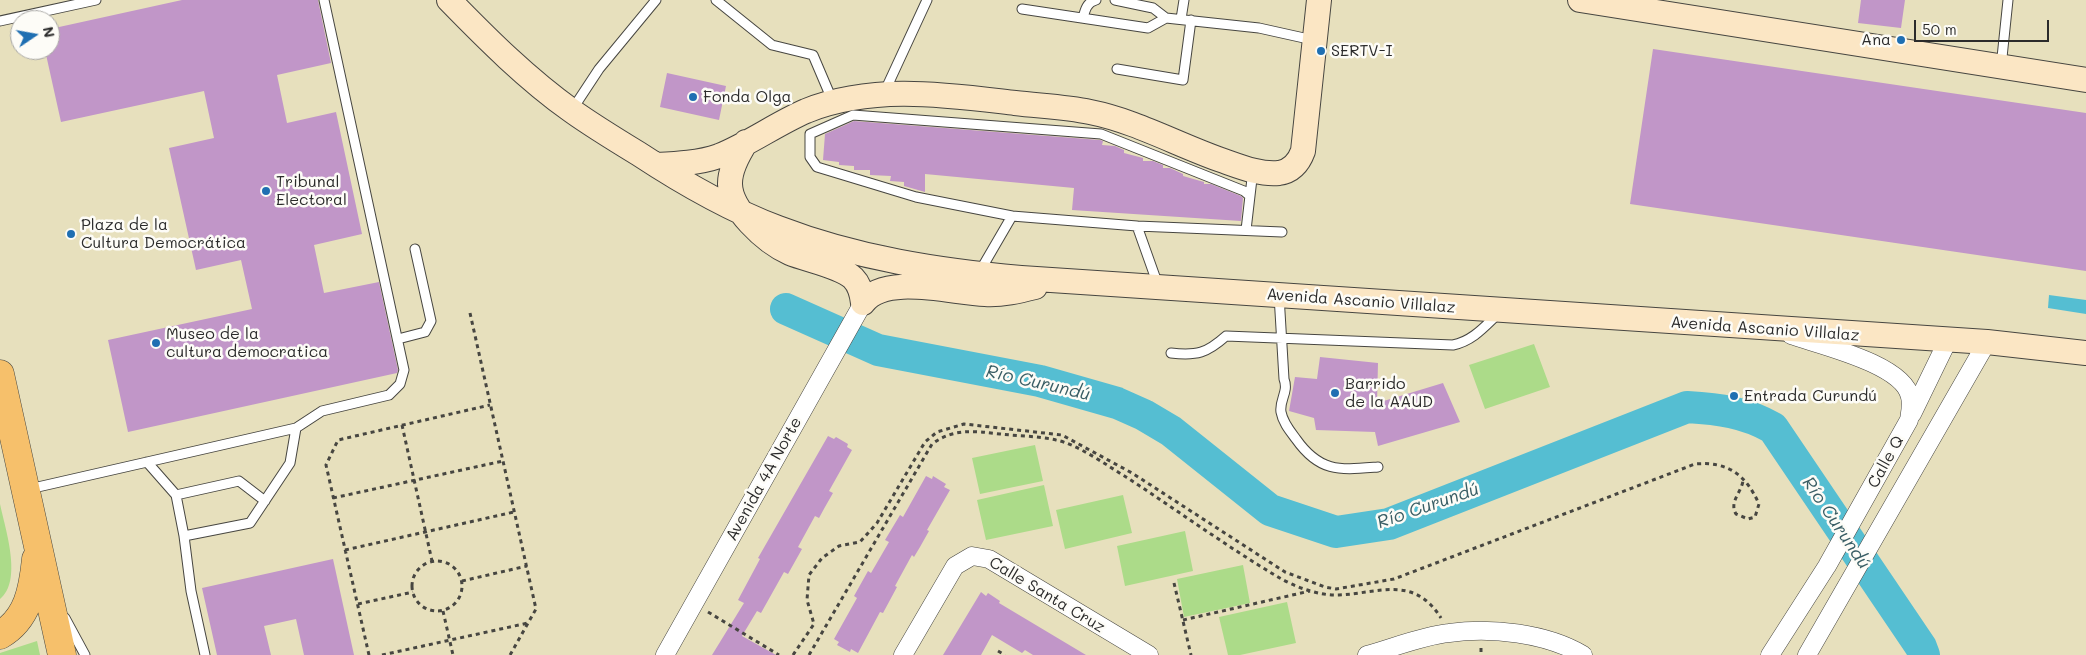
<!DOCTYPE html>
<html>
<head>
<meta charset="utf-8">
<style>
  body { margin:0 }
  #map { position:relative; width:2086px; height:655px; overflow:hidden; background:#e7e0bd; font-family:Mali,sans-serif }
  canvas { display:block }
  .north { position:absolute; left:10px; top:10px; width:50px; height:50px; box-sizing:border-box; background:#fdfcf7; border:1px solid #a9a8a5; border-radius:50%; rotate:78deg; font-size:14px; font-weight:700; line-height:20px; text-align:center; color:#2b2b2b }
  .north::after { content:''; display:block; margin:auto; width:18px; height:22px; background:#1f6fb2; clip-path:polygon(50% 0,100% 100%,50% 72%,0 100%) }
  .scale { position:absolute; left:1914px; top:20px; width:135px; height:22px; box-sizing:border-box; border:2px solid #2b2b2b; border-top:0; padding-left:6px; font-size:15px; line-height:18px; white-space:nowrap; color:#2b2b2b; -webkit-text-stroke:4px #fdfcf7; paint-order:stroke }
</style>
</head>
<body>
<div id="map">
<canvas width="2086" height="655"></canvas>
<div class="north">N</div>
<div class="scale">50 m</div>
</div>
<script>
const context = document.querySelector('canvas').getContext('2d');
context.lineJoin = 'round';
function paint(path, color) {
  context.fillStyle = color;
  context.fill(path, 'evenodd');
}
function trace(path, color, width, dash) {
  context.strokeStyle = color;
  context.lineWidth = width;
  context.lineCap = dash ? 'butt' : 'round';
  context.setLineDash(dash || []);
  context.stroke(path);
}
function drawText(font, color, halo, rows, align = 'center') {
  context.font = font + ' Mali,sans-serif';
  context.lineWidth = 5;
  context.setLineDash([]);
  context.textBaseline = 'middle';
  context.strokeStyle = halo;
  context.fillStyle = color;
  for (const [text, x, y, turn = 0] of rows) {
    context.save();
    context.translate(x, y);
    context.rotate((+turn || 0) * Math.PI / 180);
    context.textAlign = isNaN(turn) ? turn : align;
    if (halo) context.strokeText(text, 0, 0);
    context.fillText(text, 0, 0);
    context.restore();
  }
}
const green = new Path2D(`
  M 1534,344 L 1550,387 L 1485,409 L 1469,365 Z
  M 1035,445 L 1043,481 L 980,494 L 972,458 Z
  M 1044,485 L 1053,526 L 986,540 L 977,500 Z
  M 1123,495 L 1132,533 L 1065,549 L 1056,510 Z
  M 0,504 C 5,528 23,581 0,599 Z
  M 1185,531 L 1193,571 L 1125,586 L 1117,546 Z
  M 1243,565 L 1250,603 L 1184,617 L 1177,579 Z
  M 1287,602 L 1296,643 L 1240,655 L 1228,655 L 1219,617 Z
  M 37,641 L 40,655 L 0,655 L 0,653 Z`);
const water = new Path2D(`
  M 2049,295 L 2086,300 L 2086,314 L 2048,308 Z`);
const river = new Path2D(`
  M 786,309 L 878,350 L 1040,381 L 1117,403 L 1144,415 L 1171,431 L 1270,510 L 1336,532 L 1389,524 L 1687,407 C 1719,409 1745,412 1773,428 L 1921,647 L 1924,655`);
const building = new Path2D(`
  M 182,0 L 318,0 L 331,63 L 277,75 L 287,123 L 336,112 L 362,234 L 314,245 L 324,293 L 379,282 L 398,370 L 397,373 L 128,432 L 108,340 L 252,309 L 241,260 L 196,270 L 169,148 L 214,138 L 204,91 L 61,122 L 45,50 L 50,50 L 50,29 Z
  M 1861,0 L 1905,0 L 1901,28 L 1858,23 Z
  M 1653,49 L 2086,113 L 2086,271 L 1630,204 Z
  M 667,73 L 726,86 L 719,120 L 660,107 Z
  M 854,121 L 1100,140 L 1103,141 L 1102,145 L 1115,146 L 1124,150 L 1124,153 L 1143,158 L 1143,161 L 1153,161 L 1163,165 L 1163,168 L 1170,168 L 1183,174 L 1183,176 L 1204,182 L 1204,184 L 1211,184 L 1241,196 L 1243,198 L 1241,221 L 1072,210 L 1074,188 L 925,174 L 925,192 L 904,186 L 904,182 L 890,181 L 891,176 L 870,175 L 870,170 L 854,170 L 854,166 L 839,165 L 839,162 L 823,160 L 825,134 Z
  M 1320,357 L 1378,363 L 1377,403 L 1443,383 L 1460,422 L 1378,446 L 1375,432 L 1316,430 L 1314,418 L 1289,411 L 1295,377 L 1317,379 Z
  M 828,436 L 834,439 L 836,437 L 848,444 L 847,447 L 852,450 L 829,491 L 833,493 L 825,507 L 819,518 L 815,516 L 798,547 L 802,549 L 788,574 L 784,572 L 761,613 L 757,611 L 742,636 L 776,655 L 712,655 L 744,603 L 738,600 L 760,559 L 758,558 Z
  M 926,476 L 932,479 L 933,476 L 946,484 L 944,487 L 950,490 L 927,530 L 929,531 L 920,547 L 914,557 L 912,555 L 895,586 L 897,587 L 883,613 L 880,612 L 858,653 L 851,649 L 850,652 L 837,645 L 839,642 L 834,639 L 857,598 L 854,596 L 868,571 L 871,573 L 889,542 L 885,540 L 900,515 L 903,517 Z
  M 333,559 L 354,655 L 304,655 L 296,619 L 264,626 L 271,655 L 217,655 L 202,588 Z
  M 981,592 L 986,596 L 988,593 L 1000,601 L 999,603 L 1086,655 L 1033,655 L 1025,650 L 1022,653 L 992,635 L 981,655 L 943,655 Z`);
const path = new Path2D(`
  M 470,313 L 536,609 L 510,655
  M 402,425 L 432,561
  M 333,498 L 503,461
  M 345,550 L 514,512
  M412 586a25 25 0 1 1 50 0a25 25 0 1 1-50 0Z
  M 462,581 L 527,566
  M 1174,583 L 1191,655
  M 358,604 L 413,592
  M 443,611 L 453,655
  M 708,612 L 779,655
  M 1183,620 L 1310,591
  M 1481,648 L 1481,655
  M 998,651 L 1005,655
  M 369,655 L 326,465 L 338,440 L 490,405
  M 382,655 L 528,623
  M 793,655 L 814,624 L 807,600 L 809,575 L 822,558 L 839,546 L 860,542 L 877,523 L 925,442 L 937,432 L 964,424 L 1062,435 L 1132,473 L 1285,572 L 1325,587 L 1336,589 L 1394,579 L 1695,464 C 1728,461 1746,475 1759,504 L 1755,517 L 1748,519 L 1736,514 C 1729,502 1741,493 1743,481
  M 809,655 L 932,444 C 954,428 974,431 1000,434 C 1018,436 1038,436 1056,440 C 1077,444 1108,466 1126,477 C 1177,510 1226,546 1278,577 C 1295,587 1319,596 1339,595 C 1380,593 1414,575 1441,618`);
const lane = new Path2D(`
  M 716,0 L 772,45 L 813,55 L 833,102
  M 1115,0 L 1153,8 L 1166,18
  M 1022,9 L 1148,28 L 1166,18 L 1259,28 L 1313,40
  M 1083,18 C 1085,10 1087,2 1096,0
  M 1181,19 L 1184,0
  M 0,21 L 96,0
  M 2001,67 L 2008,0
  M 1117,69 L 1183,80 L 1191,20
  M 884,93 L 927,0
  M 572,110 L 599,69 L 656,0
  M 1012,216 L 916,197 L 817,167 L 810,157 L 810,134 L 853,115 L 1101,134 L 1244,191 L 1250,196
  M 1137,226 L 1282,232
  M 1246,230 L 1253,170
  M 980,271 L 1012,216 L 1137,226 L 1158,285
  M 1279,295 L 1284,379 C 1289,392 1279,400 1281,412 C 1283,423 1290,431 1296,439 C 1320,473 1340,470 1378,467
  M 398,339 L 425,332 L 431,321 L 415,249
  M 1171,353 C 1197,356 1207,353 1226,336 L 1453,345 C 1473,341 1485,326 1499,313
  M 147,462 L 176,495 L 184,536 L 191,591 L 205,655
  M 29,489 L 296,428 L 322,411 L 389,395 L 400,384 L 404,370 L 324,0
  M 176,495 L 239,481 L 265,501
  M 184,536 L 250,523 L 290,463 L 296,428
  M 65,618 L 85,655`);
const street = new Path2D(`
  M 1912,414 L 1948,340
  M 665,655 L 863,303
  M 903,655 L 955,566 L 972,556 L 989,559 L 1149,655
  M 1367,655 C 1393,648 1421,636 1449,633 C 1491,627 1546,633 1583,655
  M 1770,655 L 1827,566 L 1909,420 C 1910,413 1912,404 1910,397 C 1904,364 1819,345 1791,335
  M 1807,655 L 1987,342`);
const secondary = new Path2D(`
  M 449,0 C 487,39 527,79 572,111 C 593,126 616,140 639,154 C 683,183 728,209 778,228 C 856,258 939,271 1021,278 L 1987,342 L 2086,353
  M 1580,0 L 2086,80
  M 746,142 C 725,175 723,194 750,223 C 762,236 774,246 790,253 C 807,260 840,266 853,278 C 860,285 862,294 863,303
  M 656,165 C 677,164 699,163 719,156 C 749,144 776,124 806,111 C 873,84 946,95 1015,103 C 1040,106 1066,107 1090,112 C 1136,121 1180,146 1224,161 C 1241,167 1261,175 1279,173 C 1292,171 1299,162 1303,151 L 1319,0
  M 863,303 C 885,273 952,293 985,294 C 1002,295 1019,291 1035,287`);
const highway = new Path2D(`
  M 0,374 L 62,655
  M 0,635 C 28,619 33,589 36,559`);
const markers = [
  [1901,40,5,"#1f6fb2"],
  [1321,51,5,"#1f6fb2"],
  [693,97,5,"#1f6fb2"],
  [266,191,5,"#1f6fb2"],
  [71,234,5,"#1f6fb2"],
  [156,343,5,"#1f6fb2"],
  [1335,393,5,"#1f6fb2"],
  [1734,396,5,"#1f6fb2"]
];
const poiNames = [
  ["Ana",1891,40,"right"],
  ["SERTV-I",1331,51],
  ["Fonda Olga",703,97],
  ["Tribunal",276,182],
  ["Electoral",276,200],
  ["Plaza de la",81,225],
  ["Cultura Democrática",81,243],
  ["Museo de la",166,334],
  ["cultura democratica",166,352],
  ["Barrido",1345,384],
  ["de la AAUD",1345,402],
  ["Entrada Curundú",1744,396]
];
const streetNames = [
  ["Avenida Ascanio Villalaz",1361,301,4],
  ["Avenida Ascanio Villalaz",1765,329,4],
  ["Calle Q",1886,462,-61],
  ["Avenida 4A Norte",764,479,-61],
  ["Calle Santa Cruz",1047,595,31]
];
const waterNames = [
  ["Río Curundú",1038,383,13],
  ["Río Curundú",1428,506,-19],
  ["Río Curundú",1836,523,56]
];
paint(green, '#acdb89');
paint(water, '#55bed2');
trace(river, '#55bed2', 32);
paint(building, '#c196c8');
trace(lane, '#474641', 11);
trace(street, '#474641', 19);
trace(secondary, '#474641', 26);
trace(highway, '#474641', 29);
trace(path, '#474641', 3, [4, 4]);
trace(lane, '#fff', 9);
trace(street, '#fff', 18);
trace(secondary, '#fbe6c4', 24);
trace(highway, '#f6c06b', 28);
for (const [x, y, r, color] of markers) {
  const dot = new Path2D();
  dot.arc(x, y, r, 0, 2 * Math.PI);
  context.fillStyle = color;
  context.fill(dot);
  trace(dot, '#fdfcf7', 2);
}
drawText('16px', '#2b2b2b', '#fdfcf7', poiNames, 'left');
drawText('16px', '#2b2b2b', '#fdfcf7', streetNames);
drawText('italic 18px', '#3a5e65', '#fdfcf7', waterNames);
</script>
</body>
</html>
